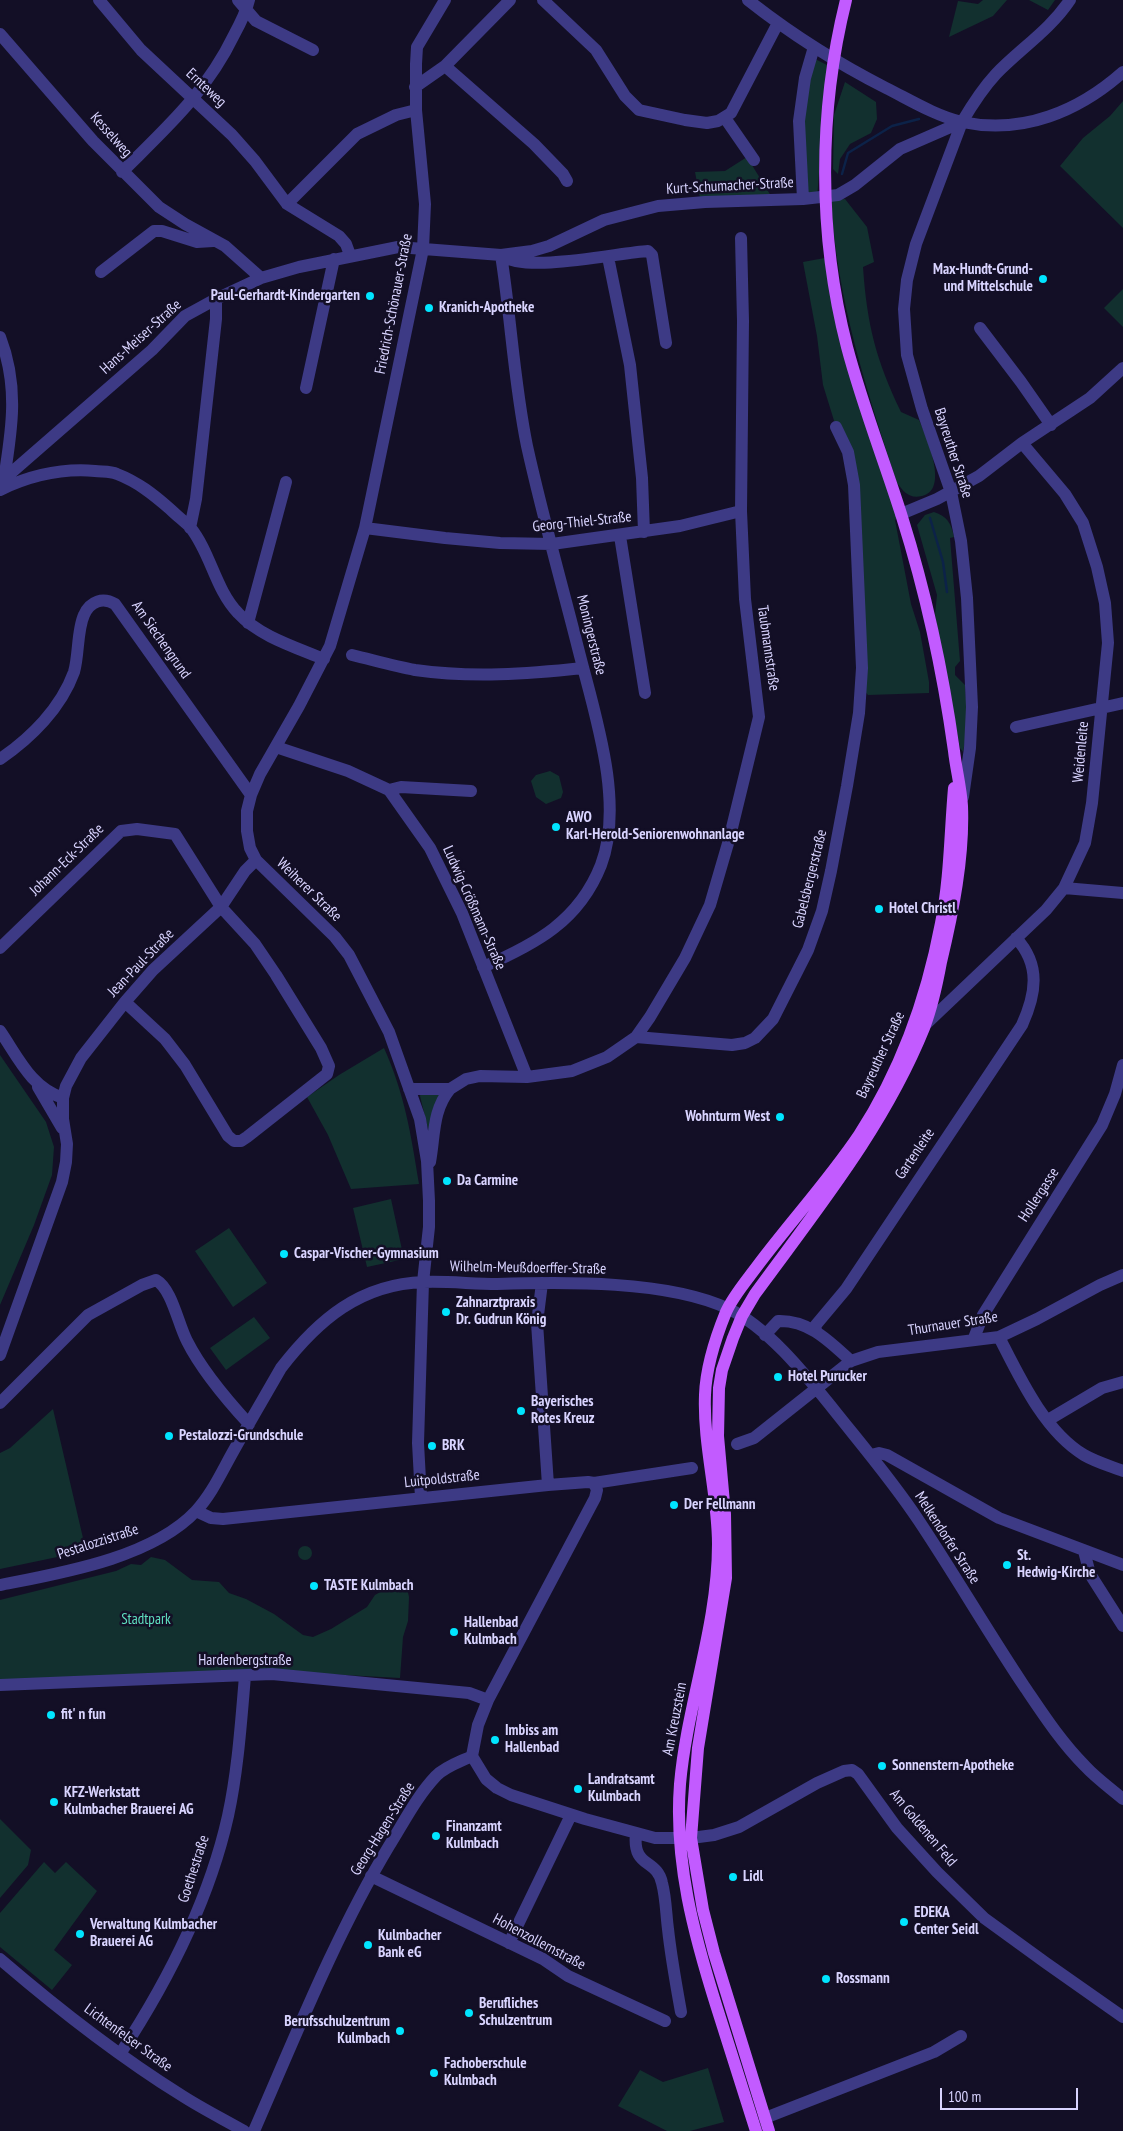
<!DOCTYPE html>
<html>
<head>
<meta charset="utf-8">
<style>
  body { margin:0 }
  #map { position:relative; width:1123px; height:2131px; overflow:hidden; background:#130f26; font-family:"PT Sans Narrow",sans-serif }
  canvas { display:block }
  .scale { position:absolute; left:940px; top:2088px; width:138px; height:22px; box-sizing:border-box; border:2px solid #d9d4ff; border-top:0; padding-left:6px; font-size:15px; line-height:18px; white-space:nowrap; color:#d9d4ff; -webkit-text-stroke:4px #130f26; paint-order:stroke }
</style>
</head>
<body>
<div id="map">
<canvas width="1123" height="2131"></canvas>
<div class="scale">100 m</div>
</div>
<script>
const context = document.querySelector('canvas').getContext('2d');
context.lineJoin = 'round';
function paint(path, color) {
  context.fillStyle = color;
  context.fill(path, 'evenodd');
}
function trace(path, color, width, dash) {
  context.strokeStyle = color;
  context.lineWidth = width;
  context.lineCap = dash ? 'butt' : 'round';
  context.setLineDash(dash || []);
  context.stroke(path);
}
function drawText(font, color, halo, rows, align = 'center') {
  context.font = font + ' "PT Sans Narrow",sans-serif';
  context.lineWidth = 5;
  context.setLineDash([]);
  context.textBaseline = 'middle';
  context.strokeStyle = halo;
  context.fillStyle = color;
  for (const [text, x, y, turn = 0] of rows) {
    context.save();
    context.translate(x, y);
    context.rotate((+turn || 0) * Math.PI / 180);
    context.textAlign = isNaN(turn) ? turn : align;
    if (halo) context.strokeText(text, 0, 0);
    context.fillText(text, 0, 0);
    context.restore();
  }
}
const green = new Path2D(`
  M 983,0 L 1007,0 L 993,16 L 949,37 L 958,1 L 978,4 Z
  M 1029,0 L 1055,0 L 1048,10 Z
  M 811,57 L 827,65 L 817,199 L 803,199 L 800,147 Z
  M 845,82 L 876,102 L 877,119 L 871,133 L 850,144 L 840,159 L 838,174 L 833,169 L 834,115 Z
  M 1123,101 L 1123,228 L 1060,166 L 1083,138 L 1110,116 Z
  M 747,157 L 771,196 L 700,198 L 695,172 L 725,171 Z
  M 845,199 L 867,227 L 874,262 L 863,267 C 867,325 876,360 901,412 L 919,420 C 926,436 950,490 922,496 C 909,499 904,492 897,483 C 866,388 837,301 831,200 Z
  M 830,257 L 836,297 L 901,514 L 895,520 L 911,604 L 920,632 L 929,682 L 929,693 L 868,695 L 861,687 L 855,502 L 836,427 L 823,385 L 817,336 L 803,262 Z
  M 1123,289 L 1123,327 L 1104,308 Z
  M 934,512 C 947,516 951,523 954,537 L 950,538 L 960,661 L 955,667 L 955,675 L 965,685 L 968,726 L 963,752 L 960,748 L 935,615 L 937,595 L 917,525 L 925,515 Z
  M 550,771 L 559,776 L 563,792 L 561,798 L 546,804 L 536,797 L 531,781 L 536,775 Z
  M 384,1048 C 405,1095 411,1135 419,1184 L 351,1189 L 328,1135 L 307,1097 L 339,1075 Z
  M 0,1055 L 46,1122 L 54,1147 L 52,1175 L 34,1225 L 0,1305 Z
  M 441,1092 L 430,1137 L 420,1096 L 421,1093 Z
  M 391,1199 L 404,1259 L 367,1267 L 353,1208 Z
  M 229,1228 L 267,1283 L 233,1307 L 195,1251 Z
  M 254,1317 L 270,1338 L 226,1370 L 210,1348 Z
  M 53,1409 L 86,1551 L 0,1569 L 0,1453 L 10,1448 Z
  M298 1553a7 7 0 1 1 14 0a7 7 0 1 1-14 0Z
  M 151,1557 L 165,1560 L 192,1580 L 219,1582 L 229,1593 L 246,1599 L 274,1614 L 303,1635 L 313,1637 L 331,1629 L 367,1607 L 375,1595 L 391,1586 L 402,1584 L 407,1588 L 409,1597 L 408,1621 L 403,1637 L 400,1678 L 271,1671 L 0,1681 L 0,1600 L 116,1571 L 131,1564 L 141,1565 Z
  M 0,1819 L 31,1850 L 28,1865 L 0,1898 Z
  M 44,1862 L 55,1873 L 66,1862 L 97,1891 L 54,1950 L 72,1965 L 52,1990 L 0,1947 L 0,1913 Z
  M 708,2068 L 724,2122 L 690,2131 L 667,2131 L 618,2106 L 640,2070 L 663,2082 Z`);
const stream = new Path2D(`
  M 842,174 L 848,153 L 892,126 L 919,119
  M 930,518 L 943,562 L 947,592`);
const minor = new Path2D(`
  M 99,0 L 141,50 L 232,135 L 255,161 L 287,204 L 357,134 L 396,115 L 416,110
  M 238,0 L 256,21 L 313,50
  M 543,0 L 596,50 L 625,96 L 639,110 L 685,120 L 707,123 L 718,121 L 731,113 L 778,23
  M 748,0 C 791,34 837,63 886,88 C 910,100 936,116 962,122 C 1023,135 1079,111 1123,72
  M 0,34 L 93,141 L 159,207 L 185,224 L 225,246 L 261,278
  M 445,66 L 534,144 L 563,174 L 567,181
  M 415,87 L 445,66 L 510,0
  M 725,118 L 754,160
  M 122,172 C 166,128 206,93 234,35 C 240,24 246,13 249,0
  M 803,199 L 838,195 L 855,185 L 900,149 L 962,122
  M 287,204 L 339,236 L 346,244 L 350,255
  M 503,256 C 527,273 617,253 648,251 L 652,255 L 666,343
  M 608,257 L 630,365 L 642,478 L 644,532
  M 101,272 L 154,231 L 162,231 L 197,242 L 213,241
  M 980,328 L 1021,382 L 1051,425
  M 0,337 C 19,386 12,429 4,479
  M 306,388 L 334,259
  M 0,489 L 4,479 L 152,350 L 185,316 L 216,299 L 261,278 L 299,267 L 398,247 L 501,255 L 532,251 L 549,246 L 604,220 L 658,206 L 705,202 L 803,199 L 799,121 L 805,78 L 814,47
  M 0,490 C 31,475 61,468 95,471 C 102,472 110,471 117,474 C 138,482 154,495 170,509 C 176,515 184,521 190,527 C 211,553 215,589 238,613 C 259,636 295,647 324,659
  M 901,514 L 937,499 L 979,476 L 1022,443 L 1090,398 L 1123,368
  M 190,528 L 196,499 L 216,319 L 216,299
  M 365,528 L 445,538 L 500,543 L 552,544 L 680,526 L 741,511
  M 620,536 L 645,693
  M 248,623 L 286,482
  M 352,655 C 373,660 394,666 415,670 C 472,678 527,674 583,668
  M 1016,727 L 1123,703
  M 276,747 L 348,771 L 389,790 L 430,848 L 462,913 L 527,1077
  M 0,759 C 31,738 61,708 74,672 C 79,655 77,630 84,615 C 90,601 103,597 115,604 L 251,795
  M 389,790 L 401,787 L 471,791
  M 963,797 L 970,748 L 972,707 L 967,598 L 961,541 L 951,492 L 922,409 L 907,355 L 904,309 L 907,280 L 916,244 L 962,122 C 972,105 983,88 996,74 C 1020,49 1050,30 1070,0
  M 1064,888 L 1123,893
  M 0,948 L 121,831 L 137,829 L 175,834 L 221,907 L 255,944 L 276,975 L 321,1048 L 329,1066 L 327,1074 L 247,1137 L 241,1141 L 234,1141 L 228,1136 L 185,1065 L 165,1039 L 125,1002
  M 483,967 C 536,944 579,921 601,865 C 625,802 594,712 578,648 C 561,581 542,514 527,446 C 514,383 511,318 501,255
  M 925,1025 L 1046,910 L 1064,888 L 1085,843 L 1092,803 L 1108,643 L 1105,603 L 1097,567 L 1083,523 L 1065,494 L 1022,443
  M 0,1031 C 18,1057 31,1088 63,1098
  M 636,1037 L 650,1017 L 685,958 L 710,905 L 729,840 L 759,717 L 745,599 L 741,511 L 743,321 L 741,238
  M 38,1087 L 62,1128
  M 409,1089 L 450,1089 L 466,1079 L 480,1076 L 527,1077 L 572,1071 L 607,1057 L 636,1037 L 732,1045 L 745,1043 L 755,1038 L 773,1019 L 808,950 L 822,911 L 831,871 L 847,786 L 859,713 L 862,668 L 854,485 L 848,452 L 836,427
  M 430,1162 C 435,1136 432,1111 450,1089
  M 542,1283 L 537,1323 L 548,1485
  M 816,1330 L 815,1326 L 846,1289 L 1022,1025 C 1036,994 1041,965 1016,938
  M 765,1335 L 778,1321 C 809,1320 829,1341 851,1361
  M 999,1337 C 1019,1376 1044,1431 1084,1455 C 1096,1462 1110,1466 1123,1471
  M 974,1338 L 983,1315 L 1102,1125 L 1115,1094 L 1123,1065
  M 0,1355 L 62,1182 L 66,1162 L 67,1144 L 63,1119 L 63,1098 L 66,1086 L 81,1058 L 125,1002 L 153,970 L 221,907 L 245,871 L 256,860
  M 0,1403 L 88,1315 L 142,1285 L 156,1280 C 172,1289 178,1324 187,1341 C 202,1371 226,1399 249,1424
  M 1048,1420 L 1102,1388 L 1123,1382
  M 737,1444 L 754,1438 L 851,1361 L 878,1352 L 999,1337 L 1037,1319 L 1100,1285 L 1123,1275
  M 871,1455 L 879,1453 L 887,1455 L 999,1518 L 1123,1565
  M 421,1498 L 418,1443 L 423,1282 L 429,1227 L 429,1201 L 427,1161 L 420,1119 L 389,1032 L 349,955 L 335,937 L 256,860 L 250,848 L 247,831 L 247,811 L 251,795 L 260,774 L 299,706 L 330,646 L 365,528 L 423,249 L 425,204 L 416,110 L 416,64 L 417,47 L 445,0
  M 196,1511 L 211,1518 L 223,1519 L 548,1485 L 588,1482 L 594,1483 L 692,1468
  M 1084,1551 L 1090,1574 L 1123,1626
  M 0,1585 C 61,1573 152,1558 196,1511 C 212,1494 222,1471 234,1450 C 249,1423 265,1396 281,1368 C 318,1320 360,1284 424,1282 C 448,1281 473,1284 497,1284 C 564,1282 668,1280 729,1309 C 767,1327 804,1373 830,1405 C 860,1443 892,1480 919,1521 C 955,1575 988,1632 1024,1686 C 1043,1714 1061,1742 1085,1766 C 1096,1778 1110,1788 1123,1799
  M 0,1685 L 272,1674 L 469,1693 L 488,1700
  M 472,1756 L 486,1779 L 497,1788 L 511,1795 L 585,1819 L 655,1838 L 691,1838 L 714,1835 L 739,1827 L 817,1783 L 844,1771 L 852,1770 L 858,1774 L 897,1828 L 937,1872 L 984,1918 L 1046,1963 L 1123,2017
  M 472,1756 L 478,1725 L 488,1700 L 595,1498 L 597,1490 L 594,1483
  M 636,1833 C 632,1869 657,1858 662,1883 C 666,1898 666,1914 668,1929 C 671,1957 676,1984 681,2012
  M 371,1876 L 543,1959 L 568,1976 L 665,2021
  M 509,1943 L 571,1815
  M 0,1959 C 57,2008 117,2055 181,2095 C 201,2108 223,2119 244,2131
  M 120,2054 C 168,1981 209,1901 228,1816 C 238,1770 241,1722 245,1676
  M 765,2118 L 934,2052 L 961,2036
  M 254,2131 C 296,2035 335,1936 389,1846 C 404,1822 417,1796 436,1776 C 446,1766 460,1762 472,1756`);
const major = new Path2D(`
  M 756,2131 C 743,2090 730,2049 717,2008 C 694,1935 674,1862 680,1784 C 687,1704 718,1626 718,1544 C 718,1495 703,1445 705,1395 C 706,1366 715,1339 726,1312 C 733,1296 747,1280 758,1265 C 791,1221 828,1181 859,1135 C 900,1072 927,997 941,923 C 950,879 950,833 954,788
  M 769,2131 L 714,1953 L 703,1910 L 691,1838 L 698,1748 L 726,1578 L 725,1514 L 718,1436 L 719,1388 L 722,1370 L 733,1338 L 742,1316 L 755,1294 C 817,1209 884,1127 924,1028 C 932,1007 937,984 941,962 C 953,912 964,857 962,806 C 961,788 956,769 954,751 C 943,672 926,593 902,517 C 884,460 862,404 847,347 C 818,235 818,112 846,0`);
const markers = [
  [1043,279,5,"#00e5ff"],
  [370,296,5,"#00e5ff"],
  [429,308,5,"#00e5ff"],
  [556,827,5,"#00e5ff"],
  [879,909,5,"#00e5ff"],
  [780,1117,5,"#00e5ff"],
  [447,1181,5,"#00e5ff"],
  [284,1254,5,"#00e5ff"],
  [446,1312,5,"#00e5ff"],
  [778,1377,5,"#00e5ff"],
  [521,1411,5,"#00e5ff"],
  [169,1436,5,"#00e5ff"],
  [432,1446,5,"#00e5ff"],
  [674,1505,5,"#00e5ff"],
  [1007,1565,5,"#00e5ff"],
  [314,1586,5,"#00e5ff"],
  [454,1632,5,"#00e5ff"],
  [51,1715,5,"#00e5ff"],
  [495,1740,5,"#00e5ff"],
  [882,1766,5,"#00e5ff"],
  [578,1789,5,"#00e5ff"],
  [54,1802,5,"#00e5ff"],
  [436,1836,5,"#00e5ff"],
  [733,1877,5,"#00e5ff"],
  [904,1922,5,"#00e5ff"],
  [80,1934,5,"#00e5ff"],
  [368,1945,5,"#00e5ff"],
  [826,1979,5,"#00e5ff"],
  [469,2013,5,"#00e5ff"],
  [400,2031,5,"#00e5ff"],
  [434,2073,5,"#00e5ff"]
];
const streetNames = [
  ["Ernteweg",206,88,43],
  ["Kesselweg",111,135,48],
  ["Kurt-Schumacher-Straße",730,186,-3],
  ["Friedrich-Schönauer-Straße",394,304,-79],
  ["Hans-Meiser-Straße",141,337,-42],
  ["Bayreuther Straße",953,453,72],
  ["Georg-Thiel-Straße",582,522,-6],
  ["Moningerstraße",591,635,76],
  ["Am Siechengrund",161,640,55],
  ["Taubmannstraße",768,648,82],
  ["Weidenleite",1081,752,-85],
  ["Johann-Eck-Straße",67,860,-44],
  ["Gabelsbergerstraße",810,879,-76],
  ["Weiherer Straße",309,890,44],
  ["Ludwig-Crößmann-Straße",474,908,66],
  ["Jean-Paul-Straße",141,963,-46],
  ["Bayreuther Straße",881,1055,-65],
  ["Gartenleite",915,1154,-56],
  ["Hollergasse",1039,1195,-57],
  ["Wilhelm-Meußdoerffer-Straße",528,1268,1],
  ["Thurnauer Straße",953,1324,-9],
  ["Luitpoldstraße",442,1479,-6],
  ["Melkendorfer Straße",947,1538,57],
  ["Pestalozzistraße",98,1542,-18],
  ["Hardenbergstraße",245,1661],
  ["Am Kreuzstein",675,1719,-79],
  ["Am Goldenen Feld",923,1828,50],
  ["Georg-Hagen-Straße",383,1829,-58],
  ["Goethestraße",194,1869,-72],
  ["Hohenzollernstraße",539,1942,28],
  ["Lichtenfelser Straße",128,2038,36]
];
const poiNames = [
  ["Max-Hundt-Grund-",1033,270,"right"],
  ["und Mittelschule",1033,287,"right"],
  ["Paul-Gerhardt-Kindergarten",360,296,"right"],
  ["Kranich-Apotheke",439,308],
  ["AWO",566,818],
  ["Karl-Herold-Seniorenwohnanlage",566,835],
  ["Hotel Christl",889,909],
  ["Wohnturm West",770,1117,"right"],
  ["Da Carmine",457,1181],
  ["Caspar-Vischer-Gymnasium",294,1254],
  ["Zahnarztpraxis",456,1303],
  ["Dr. Gudrun König",456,1320],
  ["Hotel Purucker",788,1377],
  ["Bayerisches",531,1402],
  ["Rotes Kreuz",531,1419],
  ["Pestalozzi-Grundschule",179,1436],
  ["BRK",442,1446],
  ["Der Fellmann",684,1505],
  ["St.",1017,1556],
  ["Hedwig-Kirche",1017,1573],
  ["TASTE Kulmbach",324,1586],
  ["Hallenbad",464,1623],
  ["Kulmbach",464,1640],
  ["fit' n fun",61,1715],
  ["Imbiss am",505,1731],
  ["Hallenbad",505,1748],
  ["Sonnenstern-Apotheke",892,1766],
  ["Landratsamt",588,1780],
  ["Kulmbach",588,1797],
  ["KFZ-Werkstatt",64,1793],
  ["Kulmbacher Brauerei AG",64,1810],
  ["Finanzamt",446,1827],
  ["Kulmbach",446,1844],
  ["Lidl",743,1877],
  ["EDEKA",914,1913],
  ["Center Seidl",914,1930],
  ["Verwaltung Kulmbacher",90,1925],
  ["Brauerei AG",90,1942],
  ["Kulmbacher",378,1936],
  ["Bank eG",378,1953],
  ["Rossmann",836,1979],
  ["Berufliches",479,2004],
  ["Schulzentrum",479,2021],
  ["Berufsschulzentrum",390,2022,"right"],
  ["Kulmbach",390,2039,"right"],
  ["Fachoberschule",444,2064],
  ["Kulmbach",444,2081]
];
const parkNames = [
  ["Stadtpark",146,1620]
];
paint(green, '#12302f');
trace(stream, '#0c2248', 2.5);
trace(minor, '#3d3a85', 12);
trace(major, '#c25bff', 12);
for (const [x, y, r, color] of markers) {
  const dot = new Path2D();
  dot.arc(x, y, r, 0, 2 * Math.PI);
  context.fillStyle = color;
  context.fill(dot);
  trace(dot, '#130f26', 2);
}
drawText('15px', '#d9d4ff', '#130f26', streetNames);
drawText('bold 15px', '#d9d4ff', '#130f26', poiNames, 'left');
drawText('15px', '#5fe0c0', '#130f26', parkNames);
</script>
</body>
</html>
